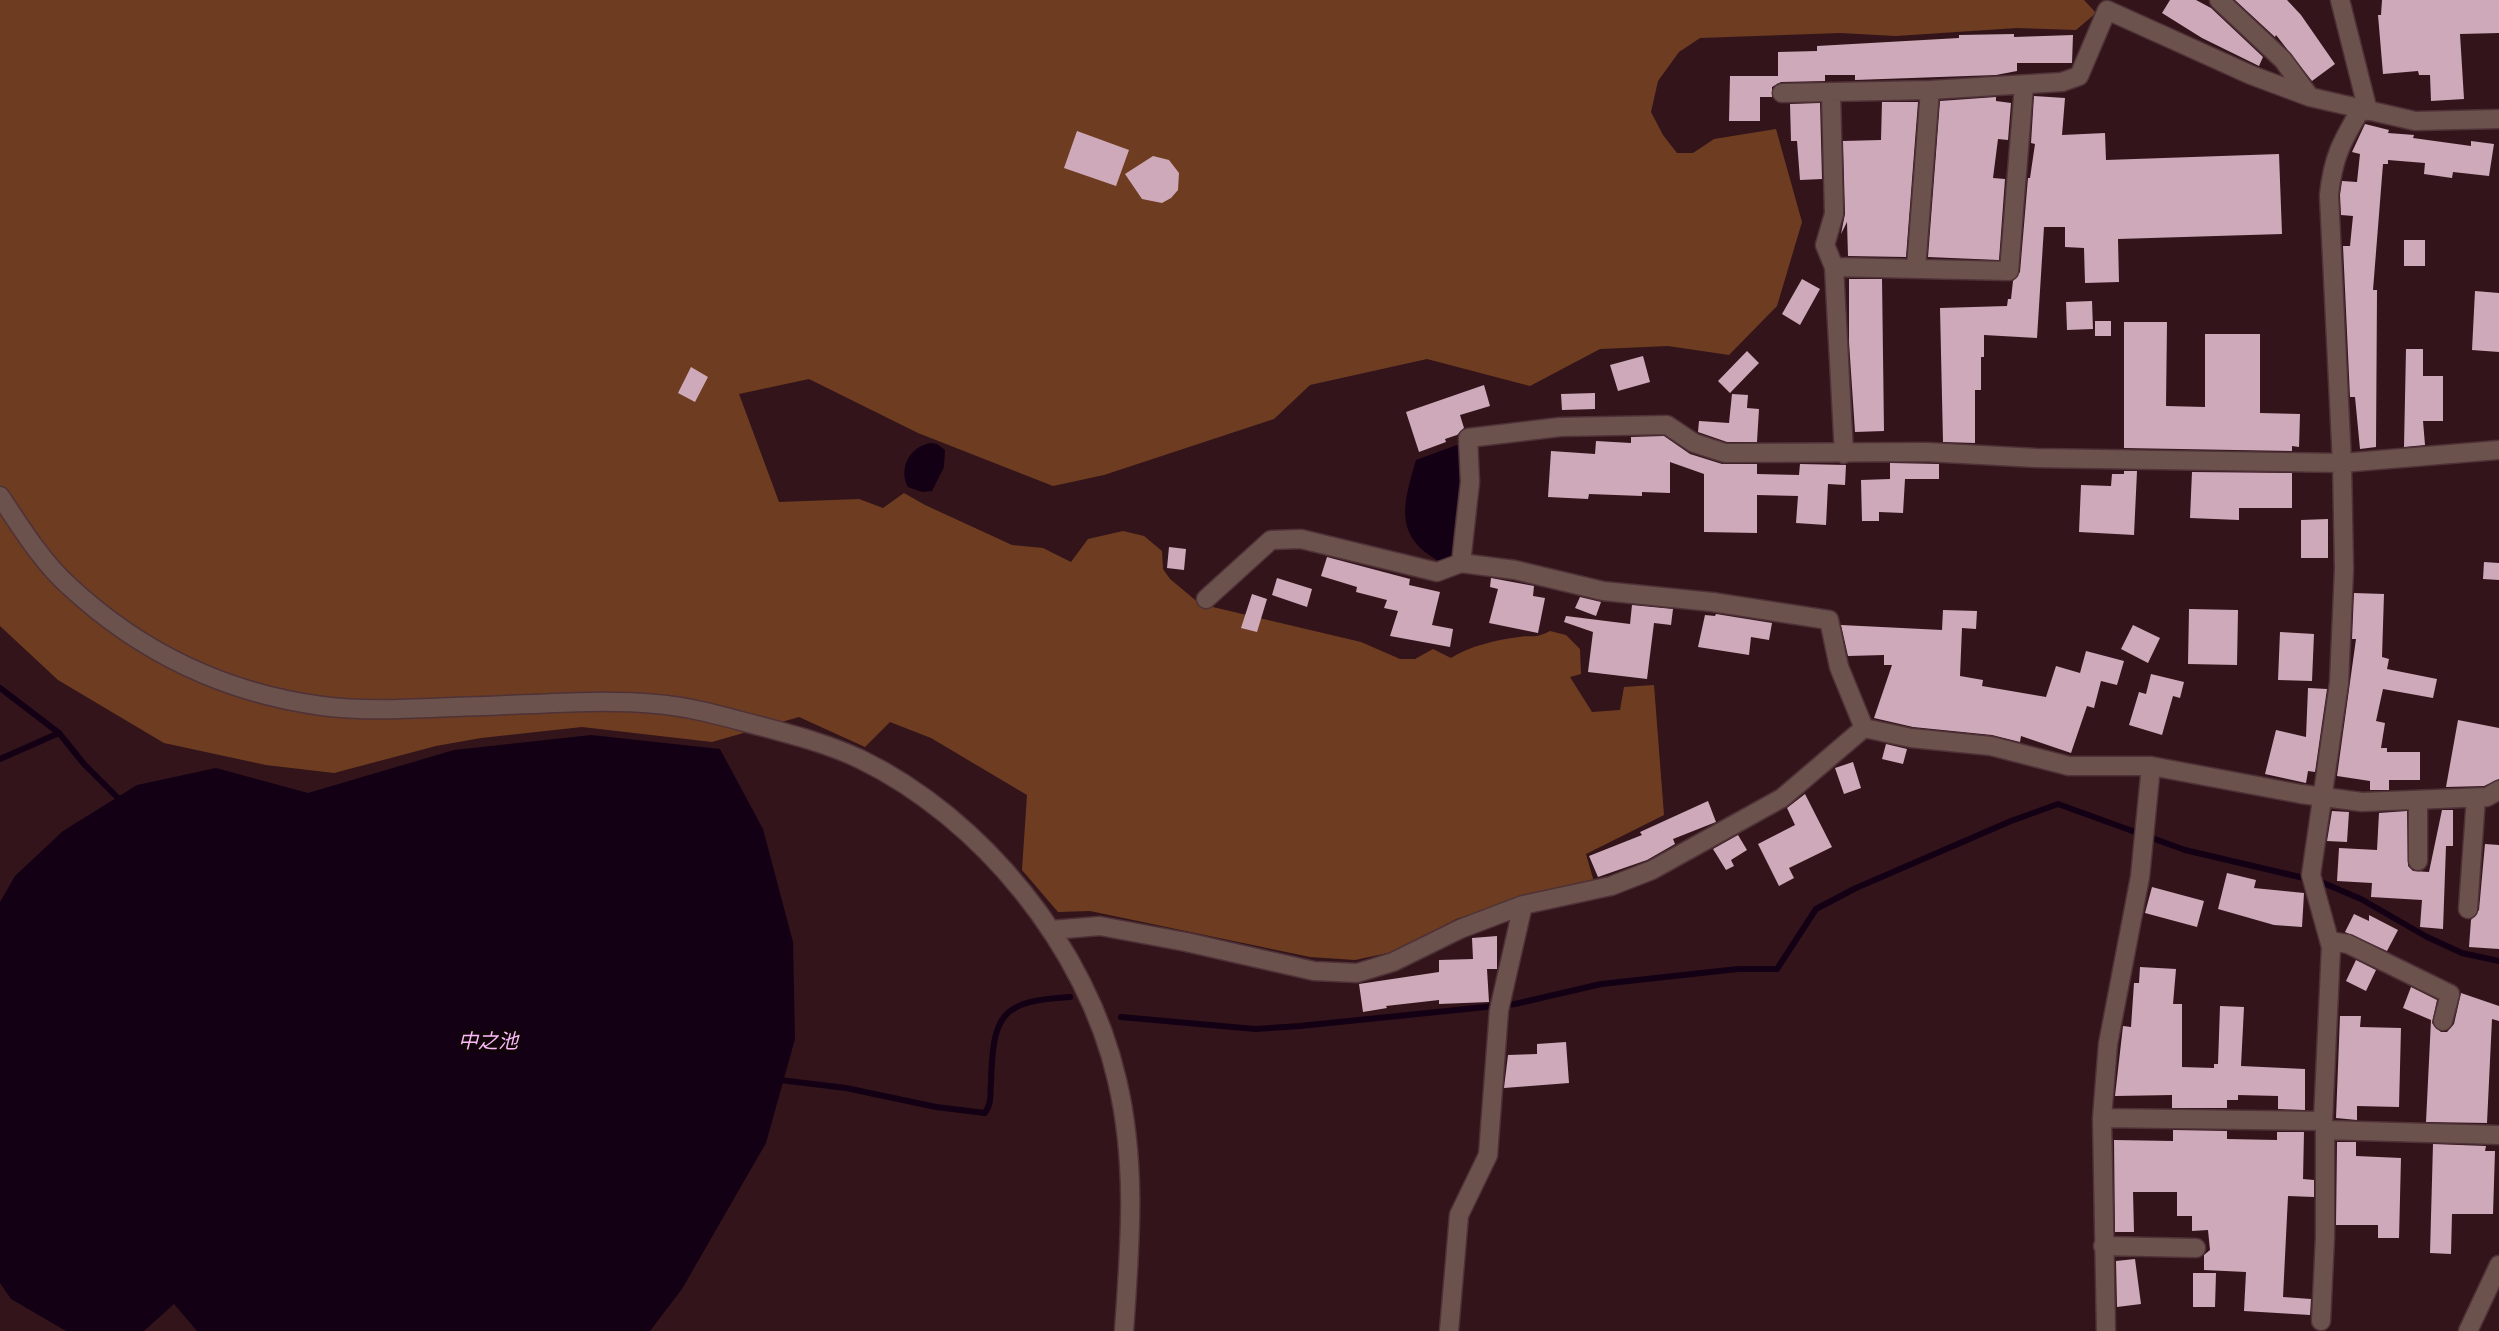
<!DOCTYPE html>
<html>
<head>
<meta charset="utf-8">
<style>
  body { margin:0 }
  canvas { display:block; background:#32141a }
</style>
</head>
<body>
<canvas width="2499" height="1331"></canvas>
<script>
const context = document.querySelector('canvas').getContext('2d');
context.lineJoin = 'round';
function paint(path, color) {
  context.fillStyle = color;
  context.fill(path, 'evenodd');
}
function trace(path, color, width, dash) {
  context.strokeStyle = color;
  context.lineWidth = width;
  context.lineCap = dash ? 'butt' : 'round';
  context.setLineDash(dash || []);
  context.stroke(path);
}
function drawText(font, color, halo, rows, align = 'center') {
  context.font = font + ' Merriweather,"Noto Sans JP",serif';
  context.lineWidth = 6;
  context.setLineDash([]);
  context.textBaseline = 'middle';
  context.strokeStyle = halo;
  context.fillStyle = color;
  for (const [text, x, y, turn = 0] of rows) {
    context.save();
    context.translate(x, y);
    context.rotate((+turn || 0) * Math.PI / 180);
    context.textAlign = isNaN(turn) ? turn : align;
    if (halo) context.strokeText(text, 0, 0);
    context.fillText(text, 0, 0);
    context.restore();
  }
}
const forest = new Path2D(`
  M 0,0 L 2084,0 L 2096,13 L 2076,30 L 2017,28 L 1896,36 L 1840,33 L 1700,38 L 1679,52 L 1658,81 L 1651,112 L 1663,135 L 1677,153 L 1693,153 L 1714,139 L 1776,129 L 1802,222 L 1777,306 L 1729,355 L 1668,346 L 1600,349 L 1530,386 L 1427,359 L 1310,385 L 1274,419 L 1104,475 L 1053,486 L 918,433 L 809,379 L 739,394 L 779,502 L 859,499 L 883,508 L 904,493 L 925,505 L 1012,545 L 1043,548 L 1071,562 L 1088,539 L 1123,531 L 1144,536 L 1162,551 L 1163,569 L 1170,579 L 1200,604 L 1361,642 L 1400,659 L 1415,659 L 1433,649 L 1451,658 C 1470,646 1496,640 1519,637 C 1533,635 1535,639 1550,631 L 1566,635 L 1580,649 L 1581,674 L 1570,677 L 1592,712 L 1620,710 L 1624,687 L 1654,685 L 1664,815 L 1586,854 L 1594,882 L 1554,890 L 1456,919 L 1397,951 L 1355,960 L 1310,957 L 1090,911 L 1058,912 L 1022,870 L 1027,795 L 931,738 L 890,722 L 865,747 L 799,717 L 712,742 L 582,727 L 481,738 L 436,746 L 334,773 L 266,765 L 164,743 L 58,680 L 0,626 Z`);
const water = new Path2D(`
  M 931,443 L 937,444 L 945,450 L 944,467 L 932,491 L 922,492 L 908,487 C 898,468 910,446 931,443 Z
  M 1457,445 L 1465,450 L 1453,559 L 1441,562 C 1393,537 1403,505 1416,460 Z
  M 591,735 L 720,749 L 763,829 L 793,942 L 795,1039 L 766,1143 L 682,1289 L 650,1331 L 197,1331 L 174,1304 L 144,1331 L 66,1331 L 11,1299 L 0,1283 L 0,902 L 15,876 L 63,831 L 137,785 L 216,768 L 308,793 L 454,750 Z`);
const stream = new Path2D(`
  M 0,688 L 59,733 L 84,764 L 122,802
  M 0,759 L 59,733
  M 1121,1017 L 1255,1029 L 1300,1026 L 1515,1004 L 1601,984 L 1738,969 L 1777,969 L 1816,909 L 1856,888 L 2011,821 L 2058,804 L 2185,850 L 2321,882 L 2361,899 L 2427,937 L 2462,953 L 2499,961
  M 780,1080 L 846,1088 L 936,1107 L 985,1113 C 992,1103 990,1094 991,1082 C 993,1014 1001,1001 1070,997`);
const building = new Path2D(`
  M 2170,0 L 2196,0 L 2211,8 L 2263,57 L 2259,66 L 2202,38 L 2162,13 Z
  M 2235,0 L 2287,0 L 2301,15 L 2335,64 L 2312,81 L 2276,35 L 2275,37 Z
  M 2382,0 L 2499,0 L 2499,33 L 2460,34 L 2464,99 L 2431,101 L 2430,75 L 2419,75 L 2418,71 L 2383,74 L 2378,15 L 2381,15 Z
  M 2014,34 L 2014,37 L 2073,35 L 2072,63 L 2017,63 L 2017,71 L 1996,75 L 1855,80 L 1855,75 L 1825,75 L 1825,81 L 1781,82 L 1772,87 L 1772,97 L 1760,97 L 1760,121 L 1729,121 L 1730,76 L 1778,76 L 1778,52 L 1817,51 L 1817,46 L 1959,38 L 1959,35 Z
  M 2034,96 L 2065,98 L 2062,135 L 2105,133 L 2106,160 L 2279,154 L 2282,234 L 2118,239 L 2119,282 L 2085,283 L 2084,248 L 2065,247 L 2065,227 L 2044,227 L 2037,338 L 1984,335 L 1984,357 L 1981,357 L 1981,390 L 1975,390 L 1975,443 L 1943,442 L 1940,308 L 2007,306 L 2008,299 L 2011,299 L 2013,281 L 2020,272 L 2028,178 L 2030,178 L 2035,144 L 2031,143 Z
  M 1996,97 L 1996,101 L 2011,103 L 2008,140 L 1998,139 L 1993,178 L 2005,179 L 1999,260 L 1928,257 L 1940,101 Z
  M 1882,102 L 1918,102 L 1906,257 L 1848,256 L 1847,222 L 1841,234 L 1845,214 L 1843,141 L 1881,140 Z
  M 1820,103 L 1822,179 L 1800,180 L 1797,141 L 1791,141 L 1790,104 Z
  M 2365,124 L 2389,130 L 2388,133 L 2414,135 L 2413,138 L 2471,146 L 2471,141 L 2494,144 L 2489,176 L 2453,172 L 2452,178 L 2424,174 L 2425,163 L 2388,160 L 2388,164 L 2383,164 L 2373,290 L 2377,290 L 2376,447 L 2360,449 L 2355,397 L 2350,397 L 2343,246 L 2350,246 L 2353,216 L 2341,215 L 2340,195 L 2342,181 L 2357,182 L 2360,154 L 2352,152 Z
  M 1077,131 L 1129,150 L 1116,186 L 1064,168 Z
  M 1153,156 L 1169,160 L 1179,173 L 1178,190 L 1171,198 L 1162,203 L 1142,199 L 1125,174 Z
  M 2404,240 L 2425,240 L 2425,266 L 2404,266 Z
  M 1802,279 L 1820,289 L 1800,325 L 1782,314 Z
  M 1849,279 L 1882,279 L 1884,431 L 1855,432 L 1849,342 Z
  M 2475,291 L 2499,293 L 2499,352 L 2472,350 Z
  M 2092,301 L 2093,329 L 2067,330 L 2066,302 Z
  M 2095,321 L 2111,321 L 2111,336 L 2095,336 Z
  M 2124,322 L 2167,322 L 2166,406 L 2205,407 L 2205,334 L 2260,334 L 2260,413 L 2300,414 L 2299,447 L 2292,446 L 2292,451 L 2124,448 Z
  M 2406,349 L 2423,349 L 2423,376 L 2443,376 L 2443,421 L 2423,421 L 2425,445 L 2404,447 Z
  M 1747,351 L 1759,363 L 1730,393 L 1718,381 Z
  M 1643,356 L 1650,382 L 1618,391 L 1610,365 Z
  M 691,367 L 708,377 L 695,402 L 678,393 Z
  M 1484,385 L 1490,406 L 1460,415 L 1464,428 L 1457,435 L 1445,439 L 1446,442 L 1419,452 L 1406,412 Z
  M 1595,393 L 1595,409 L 1562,410 L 1561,394 Z
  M 1732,394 L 1748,395 L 1747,408 L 1759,409 L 1757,442 L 1727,442 L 1698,432 L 1699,421 L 1729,423 Z
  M 1664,436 L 1690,454 L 1722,464 L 1757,464 L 1757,474 L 1799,475 L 1800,464 L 1846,465 L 1845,485 L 1828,484 L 1826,525 L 1796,523 L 1798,496 L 1757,495 L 1757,533 L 1704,532 L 1704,474 L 1670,462 L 1670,493 L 1642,492 L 1642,496 L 1589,494 L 1588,499 L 1548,497 L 1551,451 L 1595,454 L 1596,441 L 1631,443 L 1631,437 Z
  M 1890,463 L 1939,464 L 1939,479 L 1905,479 L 1903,513 L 1879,512 L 1879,521 L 1862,521 L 1861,480 L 1890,479 Z
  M 2124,471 L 2137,471 L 2134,535 L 2079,532 L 2081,485 L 2111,486 L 2112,474 L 2124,474 Z
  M 2192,472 L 2292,473 L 2292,508 L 2239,508 L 2239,520 L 2190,518 Z
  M 2328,519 L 2328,558 L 2301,558 L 2301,520 Z
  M 1169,547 L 1186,549 L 1184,570 L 1167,568 Z
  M 1327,557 L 1410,579 L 1409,585 L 1440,592 L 1432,625 L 1453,629 L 1450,647 L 1390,636 L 1398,611 L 1384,608 L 1387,600 L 1356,592 L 1357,587 L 1321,576 Z
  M 2484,562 L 2499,563 L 2499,580 L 2483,579 Z
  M 1277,578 L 1312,589 L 1307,607 L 1272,595 Z
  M 1491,578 L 1534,586 L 1533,596 L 1545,598 L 1538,633 L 1489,623 L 1498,589 L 1490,587 Z
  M 2354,593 L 2384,594 L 2382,657 L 2389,659 L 2387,669 L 2437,679 L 2433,698 L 2383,689 L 2376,721 L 2385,723 L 2381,748 L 2387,748 L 2387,752 L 2420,752 L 2420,780 L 2389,780 L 2389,790 L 2370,790 L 2370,781 L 2337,776 L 2356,639 L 2352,639 Z
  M 1252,594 L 1267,599 L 1257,632 L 1241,628 Z
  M 1580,597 L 1601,602 L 1596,616 L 1575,608 Z
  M 1632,605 L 1673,609 L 1671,625 L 1654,623 L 1647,679 L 1588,672 L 1593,632 L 1564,622 L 1566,616 L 1630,624 Z
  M 2189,609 L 2238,610 L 2237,665 L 2188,664 Z
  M 1943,610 L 1977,611 L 1976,629 L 1962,628 L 1960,676 L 1983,680 L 1982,686 L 2046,697 L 2056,666 L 2080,673 L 2086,651 L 2124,661 L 2117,685 L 2101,681 L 2094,708 L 2087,706 L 2071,753 L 2021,736 L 2020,742 L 1992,735 L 1913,727 L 1874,718 L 1892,665 L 1884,665 L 1884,655 L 1848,656 L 1841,625 L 1942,630 Z
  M 1716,614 L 1772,623 L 1769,640 L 1751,637 L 1749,655 L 1698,647 L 1705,615 L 1715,616 Z
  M 2133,625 L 2160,638 L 2148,663 L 2121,649 Z
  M 2280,632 L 2314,634 L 2312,681 L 2278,680 Z
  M 2151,674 L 2184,682 L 2180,698 L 2173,696 L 2162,735 L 2129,725 L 2139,692 L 2146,694 Z
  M 2308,688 L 2327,689 L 2315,772 L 2308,771 L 2306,783 L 2265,774 L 2276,730 L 2306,737 Z
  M 2458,720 L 2499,728 L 2499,779 L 2484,786 L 2446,787 Z
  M 1886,744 L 1907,749 L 1903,764 L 1882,759 Z
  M 1853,762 L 1861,788 L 1844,794 L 1835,768 Z
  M 1805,794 L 1832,847 L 1789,868 L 1794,878 L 1779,886 L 1758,844 L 1795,825 L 1787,808 Z
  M 1708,801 L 1716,822 L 1673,839 L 1675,844 L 1647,860 L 1598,877 L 1589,856 L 1642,835 L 1640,832 Z
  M 2442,810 L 2453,810 L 2453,846 L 2446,846 L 2443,929 L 2420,927 L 2422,900 L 2371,897 L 2372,883 L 2337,881 L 2339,848 L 2377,850 L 2379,813 L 2407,811 L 2408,866 L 2413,871 L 2429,872 Z
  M 2332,811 L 2349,812 L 2347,842 L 2327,841 Z
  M 1738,835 L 1747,850 L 1731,860 L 1734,866 L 1726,870 L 1713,849 Z
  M 2485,844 L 2499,845 L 2499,949 L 2469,947 L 2471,920 L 2479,910 Z
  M 2227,873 L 2256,880 L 2254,888 L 2304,893 L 2302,927 L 2274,925 L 2218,909 Z
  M 2152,887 L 2204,901 L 2197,927 L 2145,913 Z
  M 2354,914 L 2369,921 L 2369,915 L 2398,930 L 2387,951 L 2345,932 Z
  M 1497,936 L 1497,969 L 1487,969 L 1489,1002 L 1439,1004 L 1439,1000 L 1386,1006 L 1387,1008 L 1363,1012 L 1359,984 L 1439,972 L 1439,960 L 1473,959 L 1472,938 Z
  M 2356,960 L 2376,970 L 2366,991 L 2346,981 Z
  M 2140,967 L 2176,969 L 2173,1004 L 2182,1004 L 2182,1067 L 2214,1068 L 2214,1064 L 2218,1064 L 2220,1006 L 2244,1007 L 2241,1066 L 2305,1069 L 2305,1110 L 2278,1109 L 2278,1096 L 2238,1095 L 2238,1100 L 2227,1100 L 2227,1108 L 2172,1108 L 2172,1095 L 2115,1096 L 2123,1026 L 2131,1027 L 2134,983 L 2139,983 Z
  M 2411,987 L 2437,1000 L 2432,1023 L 2441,1032 L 2447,1032 L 2454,1024 L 2461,993 L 2499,1006 L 2499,1021 L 2492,1019 L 2487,1123 L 2426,1122 L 2431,1020 L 2403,1008 Z
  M 2340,1016 L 2361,1016 L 2360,1027 L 2401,1028 L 2399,1107 L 2357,1106 L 2357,1120 L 2336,1118 Z
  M 1566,1042 L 1569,1083 L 1504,1088 L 1508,1055 L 1537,1054 L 1537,1044 Z
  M 2173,1130 L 2227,1131 L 2227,1139 L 2277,1140 L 2277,1132 L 2304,1132 L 2303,1179 L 2314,1180 L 2314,1197 L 2288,1196 L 2283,1297 L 2311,1299 L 2310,1315 L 2244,1311 L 2246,1272 L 2204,1270 L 2204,1255 L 2210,1250 L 2208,1230 L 2192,1231 L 2192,1216 L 2177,1216 L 2177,1192 L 2133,1192 L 2134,1232 L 2115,1232 L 2114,1140 L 2173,1141 Z
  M 2337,1142 L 2356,1142 L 2356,1156 L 2401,1158 L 2399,1238 L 2378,1238 L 2378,1225 L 2336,1225 Z
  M 2433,1144 L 2486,1146 L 2485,1151 L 2495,1151 L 2493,1214 L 2452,1214 L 2451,1254 L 2430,1253 Z
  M 2135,1259 L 2141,1304 L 2117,1307 L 2116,1261 Z
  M 2193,1273 L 2216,1273 L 2215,1307 L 2193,1307 Z`);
const minor = new Path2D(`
  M 2219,0 L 2283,60 L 2310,97
  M 2340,0 L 2368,111
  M 1831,92 L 1834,214 L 1825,245 L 1834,267 L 1844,454
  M 1782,93 L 1930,90 L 2062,82 L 2079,76 L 2107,10 L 2251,75 L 2310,97 L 2415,121 L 2499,119
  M 1834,267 L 2009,271 L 2024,86
  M 1916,268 L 1930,90
  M 0,496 C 20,526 42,562 69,586 C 140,652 226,693 322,706 C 375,713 432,707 485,706 C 542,704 600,699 656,704 C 692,707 725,717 760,726 C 794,735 828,744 860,759 C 982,818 1087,948 1117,1080 C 1137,1164 1130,1245 1124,1331
  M 1206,599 L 1271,540 L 1301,539 L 1437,572 L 1461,563
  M 1864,728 L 1839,667 L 1829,620 L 1712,602 L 1603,591 L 1515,570 L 1461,563 L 1470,482 L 1468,438 L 1560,427 L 1667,425 L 1694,443 L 1725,453 L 1926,452 L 2036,458 L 2342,463 L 2499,450
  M 1864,728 L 1911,738 L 1991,746 L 2069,766 L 2151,766 L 2301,794 L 2362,802 L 2487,797 L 2499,790
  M 2418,801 L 2418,861
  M 2468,909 L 2476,798
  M 1051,930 L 1100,926 L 1186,942 L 1314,971 L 1357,973 L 1393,962 L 1460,929 L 1523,905 L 1611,886 L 1652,870 L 1782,798 L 1864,728
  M 2330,941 L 2348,944 L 2450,994 L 2443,1021
  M 2102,1118 L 2323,1121
  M 2325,1130 L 2323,1121 L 2331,947 L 2311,875 L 2339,683 L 2344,569 L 2342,463 L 2329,195 C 2333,157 2342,141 2361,109
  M 2103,1246 L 2196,1248
  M 2321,1321 L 2325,1237 L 2325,1130 L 2499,1135
  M 1449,1331 L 1459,1215 L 1488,1155 L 1499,1010 L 1523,905
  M 2106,1331 L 2102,1118 L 2108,1044 L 2140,877 L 2151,766
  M 2468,1331 L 2499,1265`);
const waterNames = [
  ["中之池",488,1042]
];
paint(forest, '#6e3d21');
paint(water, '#130014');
trace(stream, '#130014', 6);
paint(building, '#cea9ba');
trace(minor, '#4e3238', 21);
trace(minor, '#6c524d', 18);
drawText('italic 20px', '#fab9f8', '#110507', waterNames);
</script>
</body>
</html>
